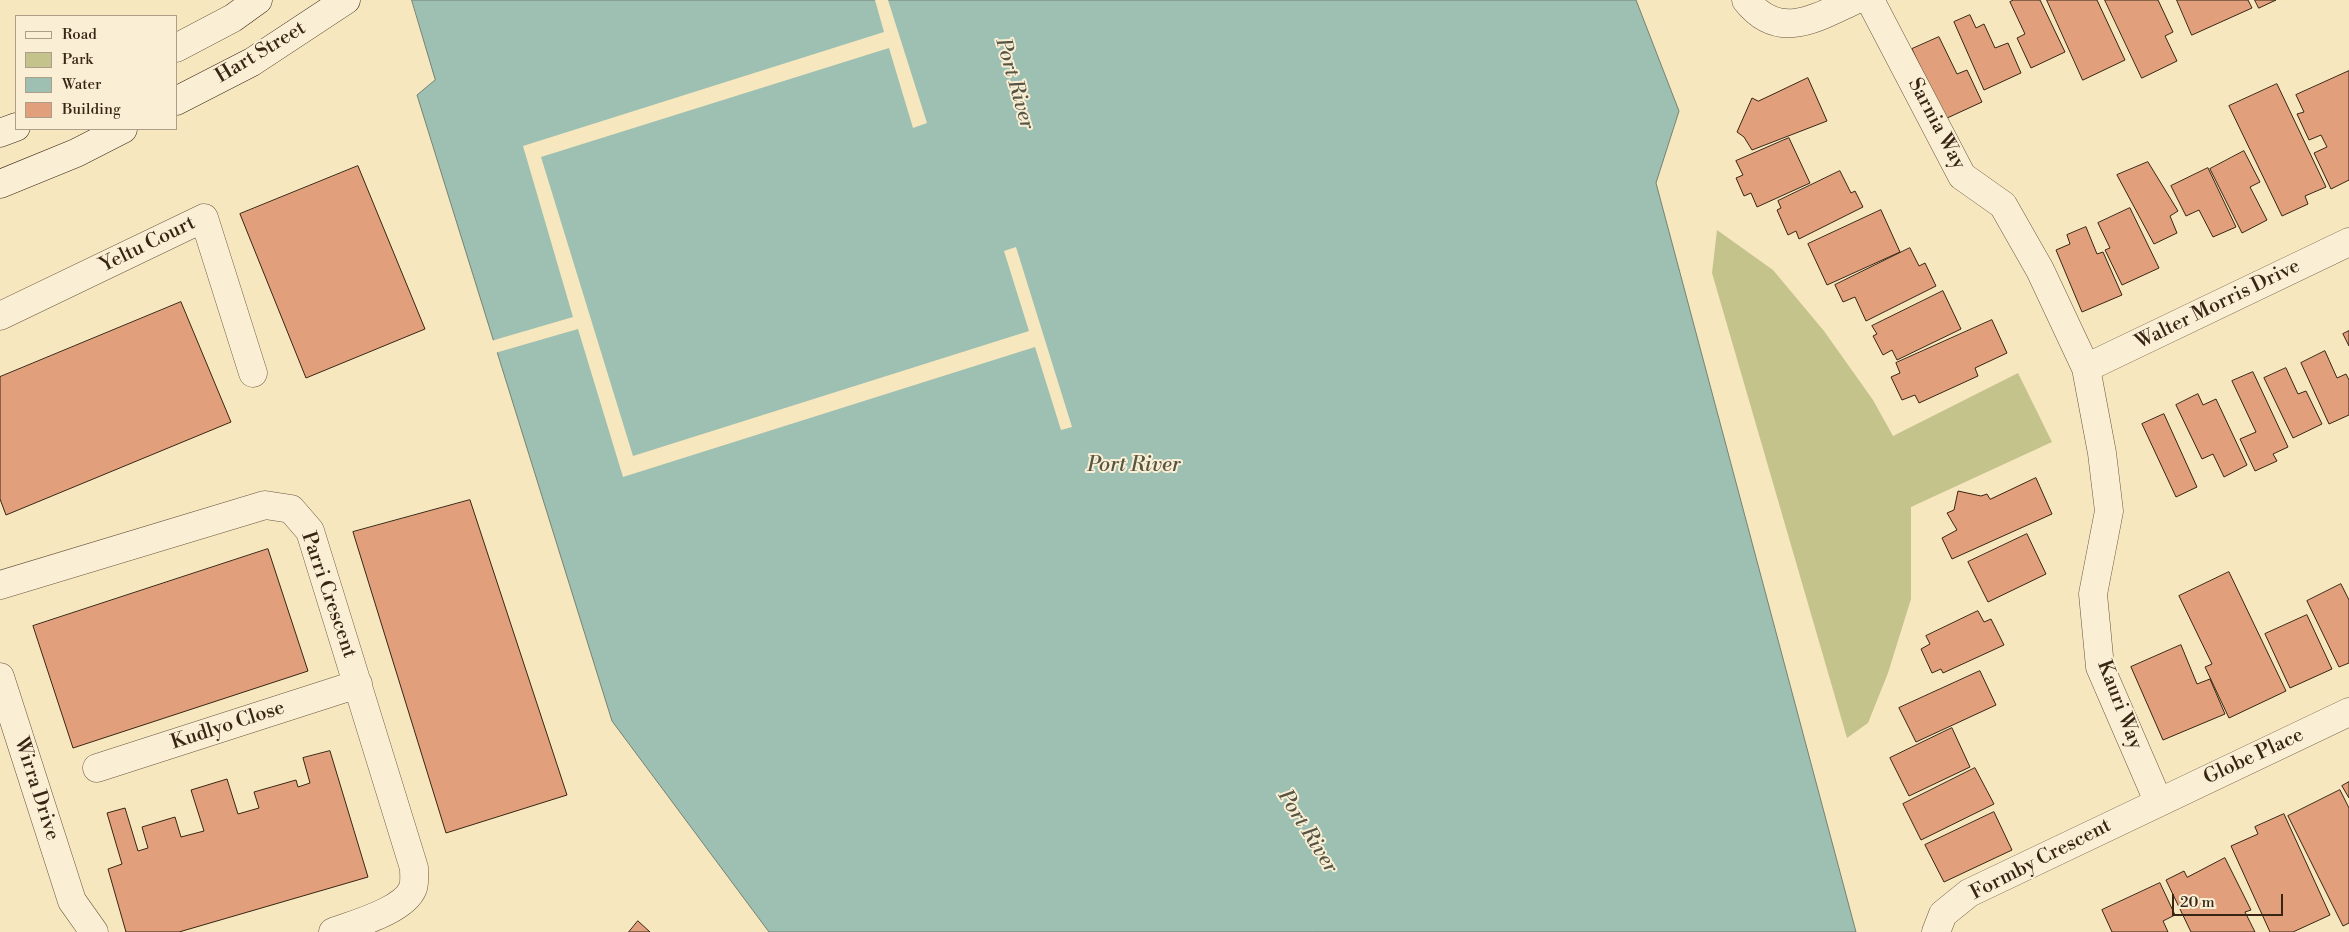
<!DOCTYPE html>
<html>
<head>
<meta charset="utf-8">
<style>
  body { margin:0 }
  #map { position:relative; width:2349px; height:932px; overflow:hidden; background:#f7e7be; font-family:"Libre Bodoni",serif }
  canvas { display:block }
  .legend { position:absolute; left:15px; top:15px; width:162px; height:115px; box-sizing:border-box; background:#faefd5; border:1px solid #ac9e88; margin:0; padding:6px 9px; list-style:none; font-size:15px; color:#382514 }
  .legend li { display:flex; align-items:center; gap:10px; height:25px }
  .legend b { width:25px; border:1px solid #ac9e88 }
  .scale { position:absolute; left:2172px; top:894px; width:111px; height:22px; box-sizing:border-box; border:2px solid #382514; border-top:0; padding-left:6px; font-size:15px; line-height:18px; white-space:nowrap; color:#382514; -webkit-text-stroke:4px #faefd5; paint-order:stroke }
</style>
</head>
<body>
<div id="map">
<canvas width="2349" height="932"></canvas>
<ul class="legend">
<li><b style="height:6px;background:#faefd5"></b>Road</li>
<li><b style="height:14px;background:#c4c38c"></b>Park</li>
<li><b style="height:14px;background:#9dc0b2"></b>Water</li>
<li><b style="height:14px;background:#e1a07b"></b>Building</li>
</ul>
<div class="scale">20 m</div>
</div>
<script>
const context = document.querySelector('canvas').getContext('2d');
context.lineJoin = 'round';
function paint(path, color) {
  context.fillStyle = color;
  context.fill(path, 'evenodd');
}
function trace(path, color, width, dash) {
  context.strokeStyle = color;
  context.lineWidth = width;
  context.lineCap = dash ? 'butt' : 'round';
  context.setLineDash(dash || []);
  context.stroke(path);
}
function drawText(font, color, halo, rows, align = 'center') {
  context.font = font + ' "Libre Bodoni",serif';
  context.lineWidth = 4;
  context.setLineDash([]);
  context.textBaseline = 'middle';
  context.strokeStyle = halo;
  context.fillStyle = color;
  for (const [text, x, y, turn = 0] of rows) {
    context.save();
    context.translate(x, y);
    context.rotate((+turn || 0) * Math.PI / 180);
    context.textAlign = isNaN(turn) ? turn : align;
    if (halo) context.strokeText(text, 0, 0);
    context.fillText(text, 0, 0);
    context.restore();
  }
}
const green = new Path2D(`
  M 1717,230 L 1773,270 L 1824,331 L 1873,400 L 1893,436 L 2018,373 L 2052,442 L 1911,507 L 1911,599 L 1888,673 L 1868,723 L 1847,738 L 1712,273 Z`);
const water = new Path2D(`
  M 412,0 L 1636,0 L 1679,111 L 1656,183 L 1856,932 L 769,932 L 612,721 L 417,95 L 435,80 Z`);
const pier = new Path2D(`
  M 875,0 L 888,0 L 927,123 L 913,128 L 889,48 L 541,157 L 633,456 L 1029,331 L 1004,251 L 1016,247 L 1072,427 L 1061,430 L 1035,347 L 623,477 L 578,329 L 495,353 L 491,341 L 573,317 L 523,146 L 884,32 Z`);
const building = new Path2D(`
  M 2014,0 L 2040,0 L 2065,52 L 2031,68 L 2017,38 L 2025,34 L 2010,2 Z
  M 2047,0 L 2097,0 L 2125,60 L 2083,80 Z
  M 2105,0 L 2158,0 L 2173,32 L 2165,36 L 2177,61 L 2142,78 Z
  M 2177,0 L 2248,0 L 2252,8 L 2192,35 Z
  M 2255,0 L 2276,0 L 2259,8 Z
  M 1970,15 L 1976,28 L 1984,24 L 1995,48 L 2008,43 L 2021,73 L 1984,90 L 1954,22 Z
  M 1939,37 L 1957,74 L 1967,70 L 1982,102 L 1945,119 L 1912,49 Z
  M 2349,71 L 2349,180 L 2331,189 L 2314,153 L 2327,147 L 2321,135 L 2309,140 L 2297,114 L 2304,112 L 2296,95 Z
  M 1808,78 L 1827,121 L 1752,150 L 1744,137 L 1737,132 L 1752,98 L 1758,101 Z
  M 2277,84 L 2326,187 L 2305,196 L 2308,204 L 2282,216 L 2229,106 Z
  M 1789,138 L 1810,183 L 1757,207 L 1751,193 L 1744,196 L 1736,178 L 1743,175 L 1736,161 Z
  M 2244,151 L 2260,182 L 2250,187 L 2267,220 L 2242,233 L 2210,169 Z
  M 2148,162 L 2178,211 L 2170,216 L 2177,233 L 2154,244 L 2117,175 Z
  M 358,166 L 425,329 L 306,378 L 240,214 Z
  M 2208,168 L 2236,227 L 2213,237 L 2199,210 L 2186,216 L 2171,186 Z
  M 1840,171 L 1851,193 L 1855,191 L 1863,207 L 1799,239 L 1796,231 L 1788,235 L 1777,210 L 1781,208 L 1778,201 Z
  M 2130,208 L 2159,268 L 2122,285 L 2105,250 L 2110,248 L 2098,223 Z
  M 1881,210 L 1900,252 L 1827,285 L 1808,244 Z
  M 2086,227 L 2097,254 L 2103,252 L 2122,295 L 2082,312 L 2056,250 L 2070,244 L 2067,235 Z
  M 1910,248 L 1919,266 L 1925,263 L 1936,286 L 1866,321 L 1855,297 L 1843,302 L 1835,285 Z
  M 1943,291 L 1961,329 L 1897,360 L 1892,350 L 1883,355 L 1873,336 L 1877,334 L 1872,326 Z
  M 181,302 L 231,422 L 6,515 L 0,499 L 0,377 Z
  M 1992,320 L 2007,353 L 1975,368 L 1978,376 L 1919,403 L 1915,395 L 1902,400 L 1891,377 L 1900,373 L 1896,363 Z
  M 2349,331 L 2349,346 L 2343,334 Z
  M 2325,351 L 2337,378 L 2346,374 L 2349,380 L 2349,415 L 2329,424 L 2301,363 Z
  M 2286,368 L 2298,394 L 2306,391 L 2322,424 L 2293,438 L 2264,378 Z
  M 2253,372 L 2288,447 L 2273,454 L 2277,461 L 2255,471 L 2240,439 L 2256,432 L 2232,381 Z
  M 2198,394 L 2203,405 L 2216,399 L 2247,465 L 2224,477 L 2213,454 L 2202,459 L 2176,405 Z
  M 2164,414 L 2197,487 L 2176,497 L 2142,424 Z
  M 2036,478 L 2052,514 L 1952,559 L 1942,538 L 1957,530 L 1947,513 L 1954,510 L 1958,491 L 1981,496 L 1987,494 L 1990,499 Z
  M 470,500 L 567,795 L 446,833 L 353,532 Z
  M 2027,534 L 2046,574 L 1988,602 L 1968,562 Z
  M 268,549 L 308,671 L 73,748 L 33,626 Z
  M 2229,572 L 2286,691 L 2229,718 L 2205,667 L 2212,664 L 2179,596 Z
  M 2341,584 L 2349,600 L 2349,663 L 2339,667 L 2307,601 Z
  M 1978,611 L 1984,622 L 1991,619 L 2004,645 L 1943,673 L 1941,669 L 1932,673 L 1921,649 L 1930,644 L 1926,636 Z
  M 2307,615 L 2332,669 L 2290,688 L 2265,634 Z
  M 2181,645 L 2197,684 L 2210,679 L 2225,714 L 2163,740 L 2131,667 Z
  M 1980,671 L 1996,705 L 1916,742 L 1899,708 Z
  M 1952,728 L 1970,767 L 1909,796 L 1890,758 Z
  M 330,751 L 368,877 L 179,932 L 126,932 L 108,869 L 122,864 L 107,813 L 125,808 L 138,851 L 148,848 L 142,827 L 175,817 L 181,837 L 204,831 L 191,790 L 227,779 L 238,814 L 259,808 L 254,792 L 296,780 L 298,787 L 310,783 L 303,758 Z
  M 1975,768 L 1994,804 L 1921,840 L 1903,804 Z
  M 2349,782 L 2349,798 L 2342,786 Z
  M 2340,790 L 2349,808 L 2349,923 L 2343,926 L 2288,816 Z
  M 1994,812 L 2012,850 L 1944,882 L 1925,845 Z
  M 2284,814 L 2330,915 L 2293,932 L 2270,932 L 2231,846 L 2258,834 L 2255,827 Z
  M 2225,858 L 2251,910 L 2245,912 L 2255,932 L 2191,932 L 2166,880 L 2184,871 L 2187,877 Z
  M 2160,883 L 2175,915 L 2163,921 L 2168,932 L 2112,932 L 2102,910 Z
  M 638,921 L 650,932 L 629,932 Z`);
const street = new Path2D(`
  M 1746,0 C 1779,42 1816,18 1855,0
  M 1870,0 L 1962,176 L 2003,205 L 2040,270 L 2086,368 L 2102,453 L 2109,511 L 2093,594 L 2100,667 L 2158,801
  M 0,316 L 204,218 L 253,373
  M 2086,368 L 2349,242
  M 0,585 L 265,505 L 291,509 L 310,531 L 414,868 C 414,874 415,882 413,888 C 404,911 354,924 333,932
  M 0,677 L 72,901 L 94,932
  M 97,768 L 358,684
  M 1936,932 L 1943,914 L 1969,893 L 2349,712`);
const secondary = new Path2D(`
  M 176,48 L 233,18 L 258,0
  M 176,101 L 252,62 L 346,0
  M 0,133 L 16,127
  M 0,184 L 76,153 L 123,129`);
const streetNames = [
  ["Hart Street",261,53,-31],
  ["Sarnia Way",1936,124,62],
  ["Yeltu Court",148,245,-26],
  ["Walter Morris Drive",2218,305,-26],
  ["Parri Crescent",328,595,71],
  ["Kauri Way",2119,705,69],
  ["Kudlyo Close",228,726,-18],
  ["Globe Place",2254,757,-25],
  ["Wirra Drive",36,789,72],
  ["Formby Crescent",2041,860,-27]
];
const waterNames = [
  ["Port River",1014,84,74],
  ["Port River",1134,466],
  ["Port River",1307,832,58]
];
paint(green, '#c4c38c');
paint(water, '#9dc0b2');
trace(water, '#758273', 1);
paint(pier, '#f7e7be');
paint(building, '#e1a07b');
trace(building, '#382514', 1);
trace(street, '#68563e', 29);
trace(secondary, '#382514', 29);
trace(street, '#faefd5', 28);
trace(secondary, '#faefd5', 28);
drawText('20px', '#382514', '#faefd5', streetNames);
drawText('italic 21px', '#565443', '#faefd5', waterNames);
</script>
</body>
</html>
